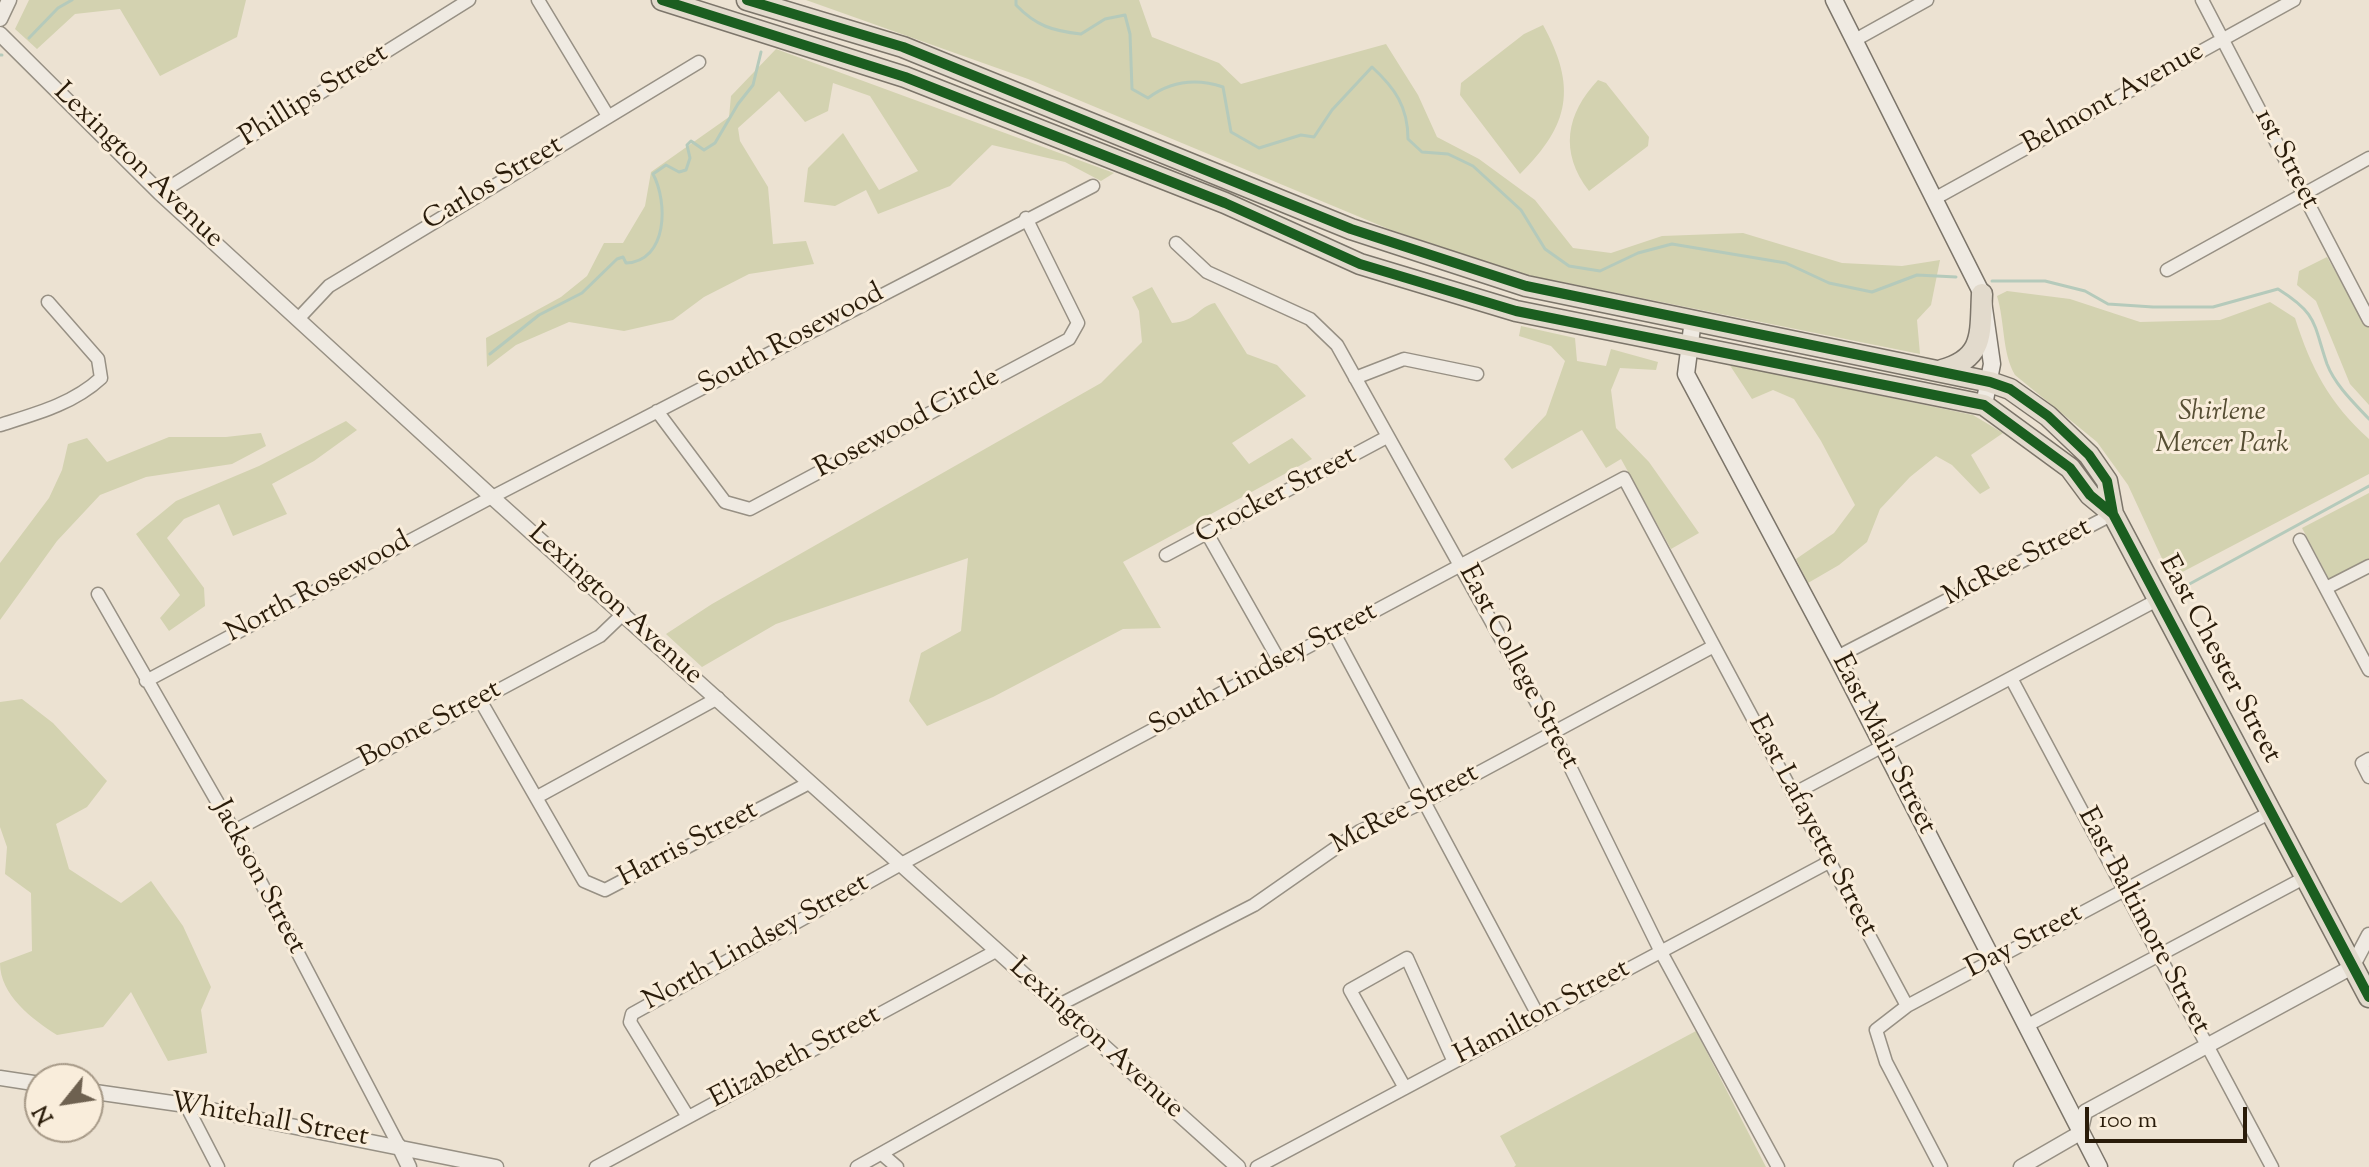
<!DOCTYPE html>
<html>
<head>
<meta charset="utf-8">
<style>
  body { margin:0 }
  #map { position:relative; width:2369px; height:1167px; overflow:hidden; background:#ece2d2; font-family:"Sorts Mill Goudy",serif }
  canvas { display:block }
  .north { position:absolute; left:24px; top:1063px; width:80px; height:80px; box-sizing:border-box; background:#f9eddb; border:2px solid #a69987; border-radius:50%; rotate:240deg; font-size:22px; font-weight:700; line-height:32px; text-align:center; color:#2a1c0a }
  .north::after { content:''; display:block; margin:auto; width:28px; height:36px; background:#6e6150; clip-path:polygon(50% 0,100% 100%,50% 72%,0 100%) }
  .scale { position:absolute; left:2085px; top:1107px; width:162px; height:36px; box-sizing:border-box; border:4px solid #2a1c0a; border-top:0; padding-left:10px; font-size:24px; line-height:28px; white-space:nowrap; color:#2a1c0a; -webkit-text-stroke:6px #f9eddb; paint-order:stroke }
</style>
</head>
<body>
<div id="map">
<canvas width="2369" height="1167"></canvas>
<div class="north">N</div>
<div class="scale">100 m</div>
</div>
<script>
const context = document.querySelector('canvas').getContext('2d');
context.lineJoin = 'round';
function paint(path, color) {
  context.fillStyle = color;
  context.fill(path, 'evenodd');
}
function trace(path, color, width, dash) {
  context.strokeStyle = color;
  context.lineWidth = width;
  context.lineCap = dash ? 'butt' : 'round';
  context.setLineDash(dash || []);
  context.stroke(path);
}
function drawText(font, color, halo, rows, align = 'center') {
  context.font = font + ' "Sorts Mill Goudy",serif';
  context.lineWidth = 6;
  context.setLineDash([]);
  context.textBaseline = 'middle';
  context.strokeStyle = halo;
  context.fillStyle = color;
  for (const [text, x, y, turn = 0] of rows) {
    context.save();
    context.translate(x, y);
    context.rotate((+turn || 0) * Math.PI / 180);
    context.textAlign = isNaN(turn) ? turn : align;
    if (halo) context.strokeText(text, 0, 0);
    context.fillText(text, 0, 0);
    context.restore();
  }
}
const green = new Path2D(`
  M 29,0 L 246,0 L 237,37 L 160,76 L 120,9 L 75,14 L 37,49 L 15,29 Z
  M 806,0 L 1139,0 L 1152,37 L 1219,63 L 1241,84 L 1386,44 L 1418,95 L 1437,137 L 1479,159 L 1535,200 L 1573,248 L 1611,253 L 1662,236 L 1743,233 L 1842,263 L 1902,266 L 1940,260 L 1931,305 L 1917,320 L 1920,354 L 1527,275 L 1391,230 L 1028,79 Z
  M 1543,25 C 1577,87 1570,125 1520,174 L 1460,95 L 1461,83 L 1524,34 Z
  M 776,49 L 1114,173 L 1101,181 L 1065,162 L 992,145 L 950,186 L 878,214 L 866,190 L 835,206 L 804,202 L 808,168 L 843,133 L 879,190 L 918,171 L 870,96 L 833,83 L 828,111 L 805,122 L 779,91 L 738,128 L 740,141 L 768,187 L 773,244 L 806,241 L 814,264 L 749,274 L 704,297 L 673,320 L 624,331 L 569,322 L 516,345 L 487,367 L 486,338 L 561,297 L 587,276 L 604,243 L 623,243 L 645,206 L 651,172 L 729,117 L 731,96 Z
  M 1598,80 L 1606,83 L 1649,137 L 1648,146 L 1589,191 C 1559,152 1566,114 1598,80 Z
  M 2327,257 L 2362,317 L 2369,313 L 2369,405 L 2350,384 L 2316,301 L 2297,285 L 2299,271 Z
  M 1152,287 L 1172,323 C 1198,321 1197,307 1215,303 L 1247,354 L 1277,365 L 1306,396 L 1232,443 L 1249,464 L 1292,438 L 1312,459 L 1123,562 L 1161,628 L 1123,629 L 993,697 L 927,726 L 909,701 L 921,653 L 961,631 L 968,558 L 776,624 L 702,667 L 666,634 L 712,604 L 1101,383 L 1142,342 L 1139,311 L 1132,297 Z
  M 2007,291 L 2070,299 L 2140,322 L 2220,320 L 2270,302 L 2295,318 C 2311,368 2329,403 2369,439 L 2369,474 L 2171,578 L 2128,485 L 2097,442 L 2015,375 C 2002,353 2005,322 1997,296 Z
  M 1521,326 L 1575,338 L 1577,361 L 1606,366 L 1611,349 L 1658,362 L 1656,370 L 1620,368 L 1611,390 L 1616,428 L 1649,462 L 1699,533 L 1671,549 L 1621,459 L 1606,468 L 1582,430 L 1512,469 L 1504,459 L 1546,415 L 1565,361 L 1551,346 L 1519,336 Z
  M 1729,364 L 1973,415 L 2003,433 L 1971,455 L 1990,488 L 1980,494 L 1952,465 L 1936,456 L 1910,477 L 1880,509 L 1867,542 L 1839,565 L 1808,583 L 1796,559 L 1834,533 L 1855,505 L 1821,441 L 1794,399 L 1773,390 L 1752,399 Z
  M 346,421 L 357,430 L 314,461 L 272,484 L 287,514 L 233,536 L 219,504 L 184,519 L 167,538 L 204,588 L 205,606 L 169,631 L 160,618 L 180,595 L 136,534 L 176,501 L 259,466 Z
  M 261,433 L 266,446 L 232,464 L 146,477 L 100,495 L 57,541 L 0,620 L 0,563 L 49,498 L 62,470 L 68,444 L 87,438 L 107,462 L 169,437 L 226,437 Z
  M 2369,493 L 2369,561 L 2330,581 L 2302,528 Z
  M 22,699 L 53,723 L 107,781 L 87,807 L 56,824 L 69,869 L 121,903 L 151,881 L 183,926 L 211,987 L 201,1010 L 207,1053 L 168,1061 L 131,992 L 103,1027 L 57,1035 C 32,1019 0,995 0,963 L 32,951 L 31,893 L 5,874 L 7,847 L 0,827 L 0,702 Z
  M 1696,1031 L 1766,1167 L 1514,1167 L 1516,1165 L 1500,1136 Z`);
const stream = new Path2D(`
  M 1016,0 L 1016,5 C 1036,26 1053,31 1081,34 L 1105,19 L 1125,15 L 1130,34 L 1132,89 L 1148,98 C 1171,81 1196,78 1223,87 L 1231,132 L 1259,148 L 1301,135 L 1314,137 L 1332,110 L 1372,67 C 1395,88 1408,107 1408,139 L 1422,152 L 1448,154 L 1473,166 L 1521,210 L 1545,249 L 1569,266 L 1600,271 L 1638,253 L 1672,244 L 1786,263 L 1829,283 L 1872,292 L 1917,275 L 1956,277
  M 29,38 L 58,8 L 72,0
  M 0,55 L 2,55
  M 1992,281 L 2045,281 L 2085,291 L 2108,304 L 2153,307 L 2213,307 L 2278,289 C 2318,314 2313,323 2327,364 C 2335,385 2354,403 2369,419
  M 490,354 L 539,315 L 582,293 L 617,259 L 623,257 L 626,263 C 668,261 668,202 653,174 L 666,165 L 679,172 L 686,170 L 690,158 L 687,145 L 691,141 L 704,150 L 715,143 L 738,104 L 753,85 L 761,52
  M 2184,587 L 2369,486`);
const minor = new Path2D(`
  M 538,0 L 608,116
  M 2202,0 L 2369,320
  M 1855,40 L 1927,0
  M 160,193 L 469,0
  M 1934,199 L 2294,0
  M 1176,243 L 1207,272 L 1310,319 L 1337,345 L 1553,732 L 1661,952 L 1778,1167
  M 2167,270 L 2369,158
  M 298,319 L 329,286 L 699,62
  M 1355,378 L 1404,359 L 1477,374
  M 657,411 L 725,502 L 750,509 L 1069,339 L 1078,323 L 1026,218
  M 0,425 C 35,414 73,404 101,378 L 98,359 L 48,302
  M 1208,535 L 1280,662
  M 2300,540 L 2369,670
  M 1166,555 L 1387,437
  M 2326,588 L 2369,566
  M 98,594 L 234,831 L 399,1146
  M 1334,633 L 1539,1017
  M 1837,657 L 2113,514
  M 2011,678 L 2272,1167
  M 146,681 L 492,497 L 1093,186
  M 480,700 L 584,881 L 605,890 L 809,783
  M 2369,759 L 2362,763 L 2369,777
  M 1793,794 L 2159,599
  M 537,797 L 718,698
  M 234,831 L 600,636 L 624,613
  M 1059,1005 L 1254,905 L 1360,831 L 1424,802 L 1714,646
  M 2026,1026 L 2304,878
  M 1405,1088 L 1350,990 L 1407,958 L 1454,1062
  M 186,1105 L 218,1167
  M 688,1117 L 630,1022 L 632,1014 L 903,863 L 1624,478 L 1907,1006
  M 882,1154 L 897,1167
  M 596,1167 L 996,951
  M 857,1167 L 1091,1036
  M 1257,1167 L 1829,862
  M 1941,1167 L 1886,1062 L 1876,1030 L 1907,1006 L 2271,812`);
const tertiary = new Path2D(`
  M 0,19 L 9,0
  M 0,34 L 160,193 L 492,497 L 1238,1167
  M 0,1078 L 40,1084
  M 88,1091 L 186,1105 L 496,1167
  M 399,1146 L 409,1167
  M 2021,1167 L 2080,1133 L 2085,1112 L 2352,967 L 2369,935`);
const secondary = new Path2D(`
  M 1834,0 L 1982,294 L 1992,364 L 1984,405
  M 1693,320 L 1686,374 L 1837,657 L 2099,1167`);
const trunk = new Path2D(`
  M 662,0 L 905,77 L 1225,203 L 1360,264 L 1516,311 L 1984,405 L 2070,468 L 2090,495 L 2113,514
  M 747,0 L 903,47 L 1351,229 L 1526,286 L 1990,382 L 2010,389 L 2048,416 L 2089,455 L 2107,481 L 2113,514 L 2369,997
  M 1942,370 C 1985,358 1980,333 1982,294`);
const cycleway = new Path2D(`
  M 662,0 L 905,77 L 1225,203 L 1360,264 L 1516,311 L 1984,405 L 2070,468 L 2090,495 L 2113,514
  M 747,0 L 903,47 L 1351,229 L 1526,286 L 1990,382 L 2010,389 L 2048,416 L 2089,455 L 2107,481 L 2113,514 L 2369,997`);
const streetNames = [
  ["Phillips Street",315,97,-32],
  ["Belmont Avenue",2114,100,-29],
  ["1st Street",2285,160,62],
  ["Lexington Avenue",137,167,44],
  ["Carlos Street",494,185,-31],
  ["South Rosewood",792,341,-28],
  ["Rosewood Circle",908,425,-28],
  ["Crocker Street",1277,497,-28],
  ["McRee Street",2018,564,-27],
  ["North Rosewood",319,589,-28],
  ["Lexington Avenue",614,606,42],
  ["East Chester Street",2218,660,62],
  ["East College Street",1517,668,62],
  ["South Lindsey Street",1264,671,-28],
  ["Boone Street",431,726,-28],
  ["East Main Street",1882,745,63],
  ["McRee Street",1406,811,-28],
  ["East Lafayette Street",1811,827,62],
  ["Harris Street",689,846,-28],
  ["Jackson Street",257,878,62],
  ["East Baltimore Street",2142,922,62],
  ["Day Street",2025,943,-28],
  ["North Lindsey Street",757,944,-29],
  ["Hamilton Street",1543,1014,-28],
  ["Lexington Avenue",1095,1040,42],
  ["Elizabeth Street",796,1059,-28],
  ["Whitehall Street",269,1122,10]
];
const parkNames = [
  ["Shirlene",2222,414],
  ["Mercer Park",2222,446]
];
paint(green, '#d3d2b0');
trace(stream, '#b5cabb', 3);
trace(minor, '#979084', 15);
trace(tertiary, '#979084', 17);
trace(secondary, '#7c756a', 19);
trace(trunk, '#7c756a', 23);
trace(minor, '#efeae2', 12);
trace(tertiary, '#efeae2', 14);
trace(secondary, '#efeae2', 16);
trace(trunk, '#e2dacc', 20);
trace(cycleway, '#1b5e20', 10);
drawText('28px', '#2a1c0a', '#f9eddb', streetNames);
drawText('italic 28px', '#564e33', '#f9eddb', parkNames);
</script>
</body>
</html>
